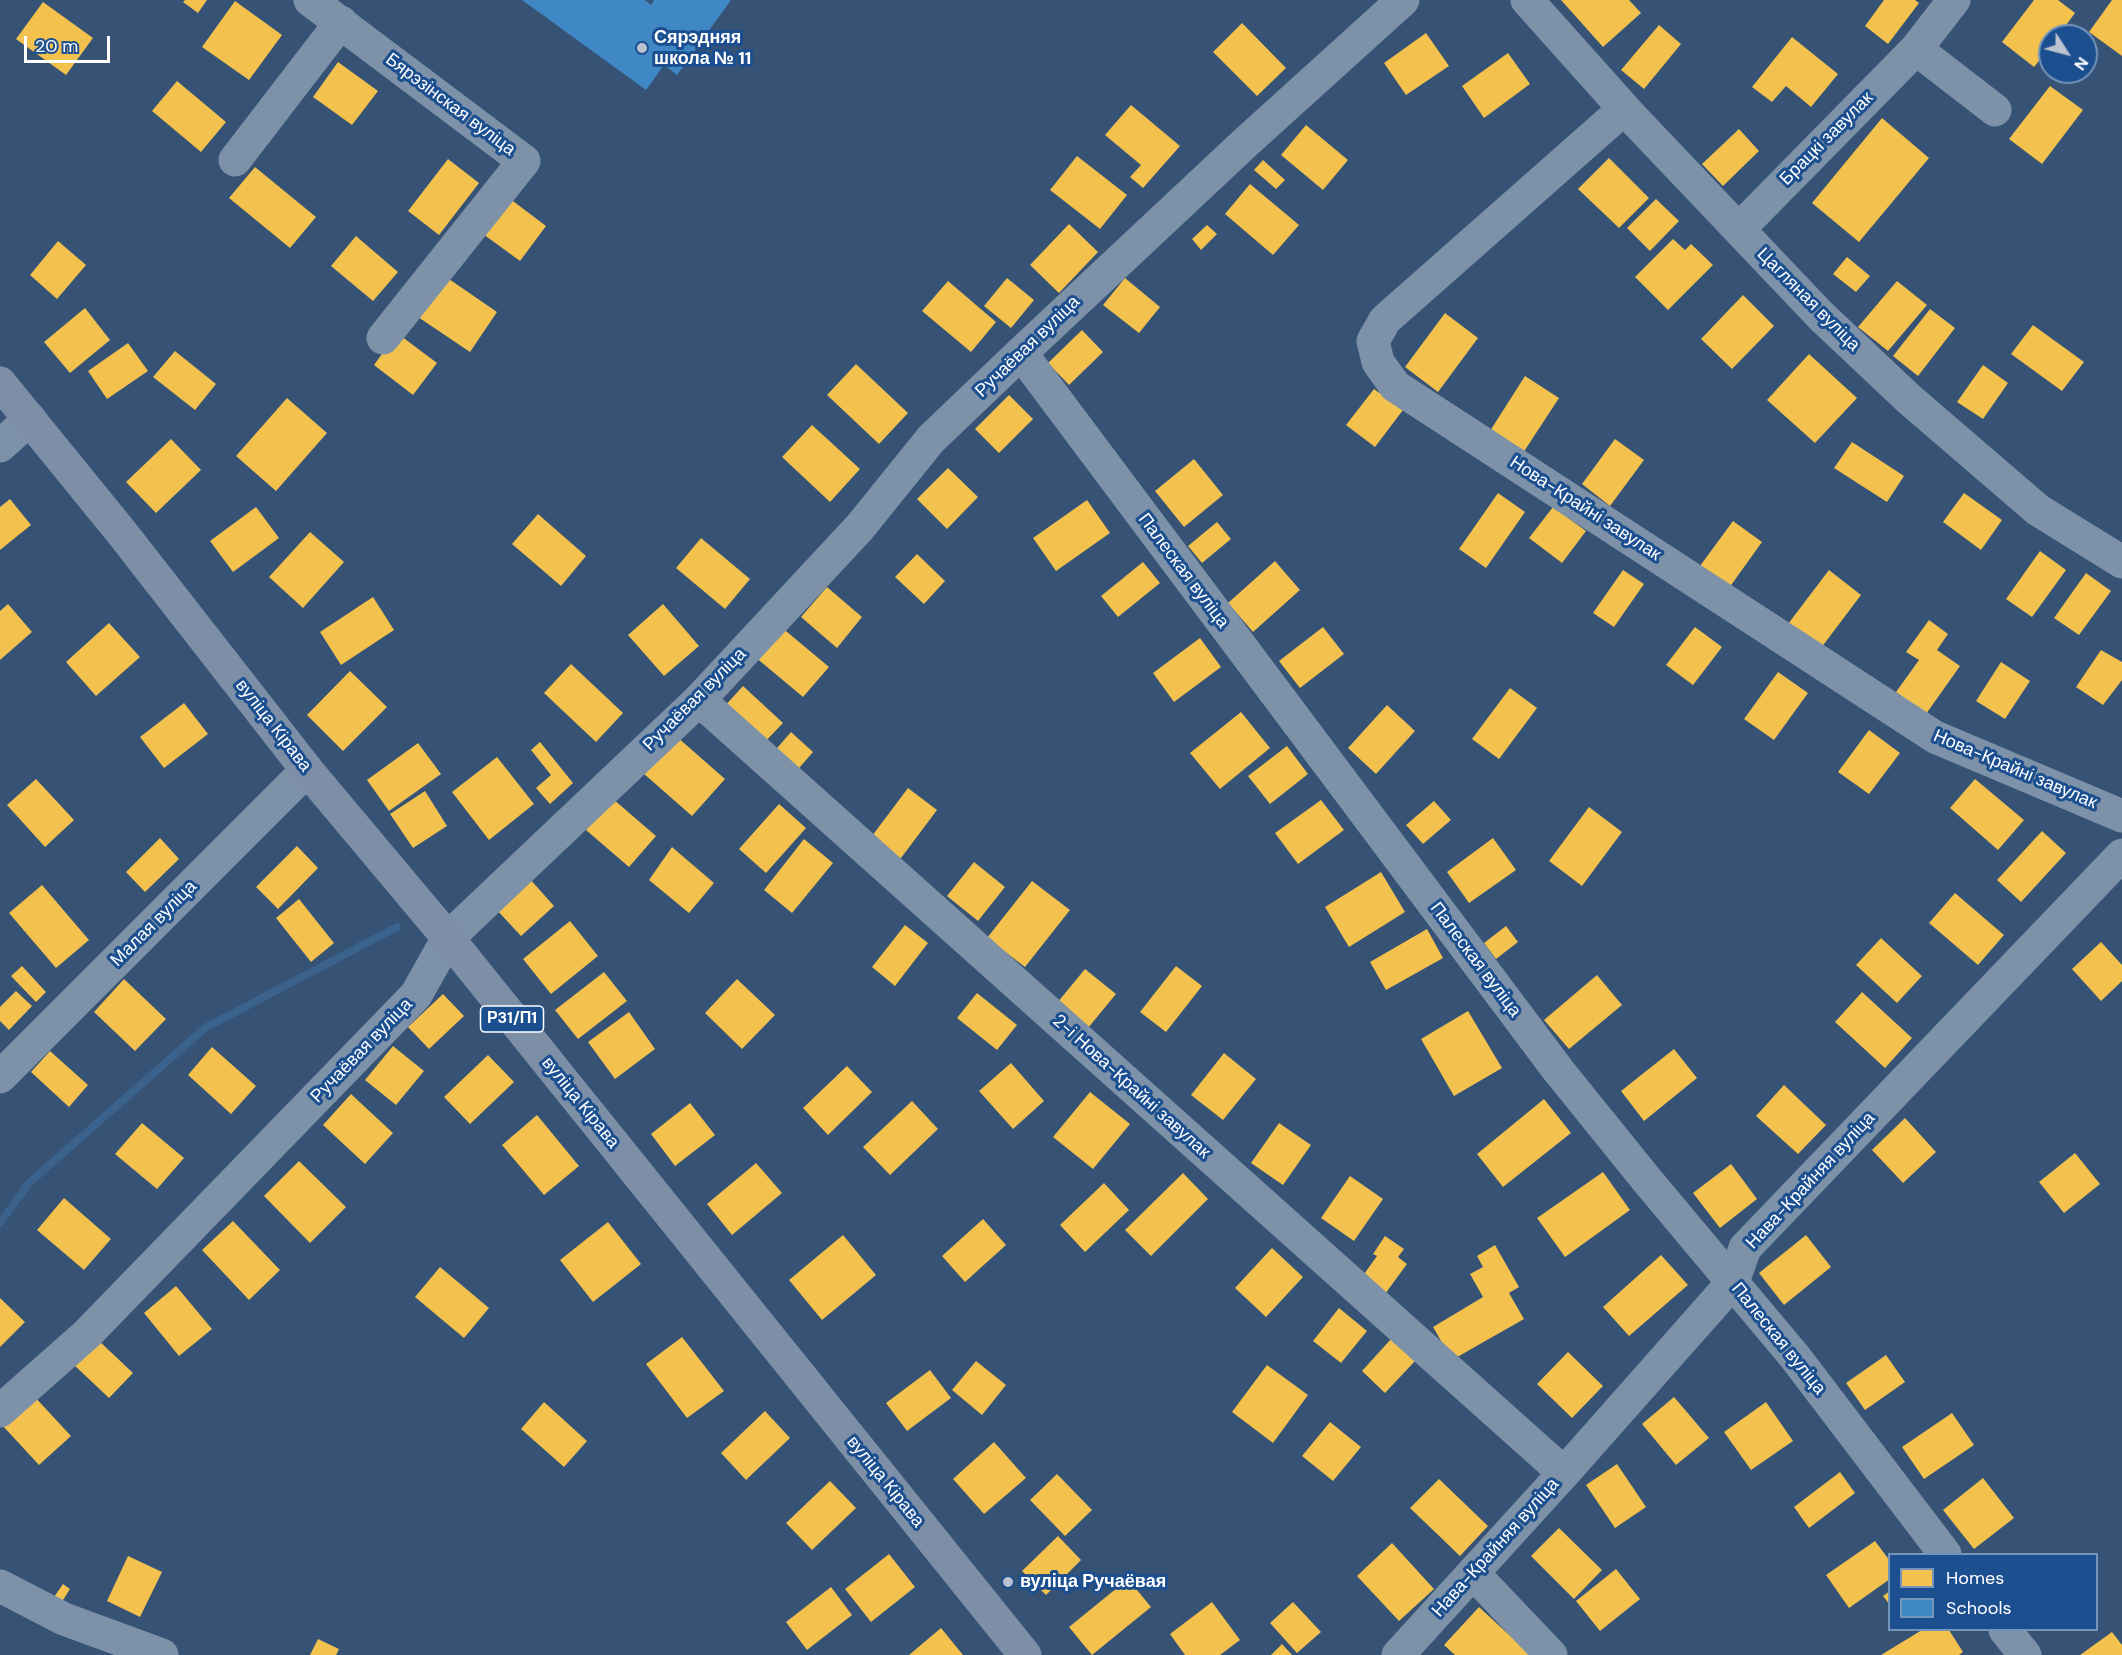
<!DOCTYPE html>
<html>
<head>
<meta charset="utf-8">
<style>
  body { margin:0 }
  #map { position:relative; width:2122px; height:1655px; overflow:hidden; background:#365274; font-family:"DM Sans",sans-serif }
  canvas { display:block }
  .legend { position:absolute; left:1888px; top:1553px; width:210px; height:78px; box-sizing:border-box; background:#1b4f8f; border:2px solid #7695bc; margin:0; padding:8px 10px; list-style:none; font-size:18px; color:#fff }
  .legend li { display:flex; align-items:center; gap:12px; height:30px }
  .legend b { width:30px; border:2px solid #7695bc }
  .north { position:absolute; left:2038px; top:24px; width:60px; height:60px; box-sizing:border-box; background:#1b4f8f; border:2px solid #7695bc; border-radius:50%; rotate:126deg; font-size:16px; font-weight:700; line-height:24px; text-align:center; color:#fff }
  .north::after { content:''; display:block; margin:auto; width:21px; height:27px; background:#b9c2ce; clip-path:polygon(50% 0,100% 100%,50% 72%,0 100%) }
  .scale { position:absolute; left:24px; top:36px; width:86px; height:27px; box-sizing:border-box; border:3px solid #fff; border-top:0; padding-left:8px; font-size:18px; line-height:21px; white-space:nowrap; color:#fff; -webkit-text-stroke:4px #1b4f8f; paint-order:stroke }
</style>
</head>
<body>
<div id="map">
<canvas width="2122" height="1655"></canvas>
<ul class="legend">
<li><b style="height:16px;background:#f2c14e"></b>Homes</li>
<li><b style="height:16px;background:#3f88c5"></b>Schools</li>
</ul>
<div class="north">N</div>
<div class="scale">20 m</div>
</div>
<script>
const context = document.querySelector('canvas').getContext('2d');
context.lineJoin = 'round';
function paint(path, color) {
  context.fillStyle = color;
  context.fill(path, 'evenodd');
}
function trace(path, color, width, dash) {
  context.strokeStyle = color;
  context.lineWidth = width;
  context.lineCap = dash ? 'butt' : 'round';
  context.setLineDash(dash || []);
  context.stroke(path);
}
function drawText(font, color, halo, rows, align = 'center') {
  context.font = font + ' "DM Sans",sans-serif';
  context.lineWidth = 6;
  context.setLineDash([]);
  context.textBaseline = 'middle';
  context.strokeStyle = halo;
  context.fillStyle = color;
  for (const [text, x, y, turn = 0] of rows) {
    context.save();
    context.translate(x, y);
    context.rotate((+turn || 0) * Math.PI / 180);
    context.textAlign = isNaN(turn) ? turn : align;
    if (halo) context.strokeText(text, 0, 0);
    context.fillText(text, 0, 0);
    context.restore();
  }
}
const homes = new Path2D(`
  M 185,0 L 207,0 L 198,13 L 183,2 Z
  M 1561,0 L 1629,0 L 1641,13 L 1603,47 Z
  M 1884,0 L 1915,0 L 1919,3 L 1888,44 L 1865,26 Z
  M 2034,0 L 2058,0 L 2075,13 L 2058,36 L 2050,36 L 2050,47 L 2034,67 L 2002,42 Z
  M 2112,0 L 2122,0 L 2122,56 L 2089,32 Z
  M 235,1 L 282,35 L 249,80 L 202,47 Z
  M 43,2 L 93,38 L 66,75 L 16,39 Z
  M 1242,23 L 1286,68 L 1257,96 L 1213,52 Z
  M 1659,25 L 1681,44 L 1644,89 L 1621,70 Z
  M 1426,33 L 1449,66 L 1406,95 L 1384,63 Z
  M 1792,37 L 1838,74 L 1811,107 L 1786,86 L 1772,102 L 1752,87 Z
  M 1508,53 L 1530,84 L 1484,118 L 1462,86 Z
  M 338,62 L 378,91 L 352,125 L 313,97 Z
  M 177,81 L 226,122 L 201,152 L 152,111 Z
  M 2050,86 L 2083,110 L 2042,164 L 2009,139 Z
  M 1131,105 L 1180,146 L 1143,188 L 1130,177 L 1141,165 L 1105,135 Z
  M 1882,118 L 1929,158 L 1859,242 L 1812,203 Z
  M 1306,125 L 1348,160 L 1323,190 L 1281,155 Z
  M 1739,129 L 1759,151 L 1723,186 L 1702,164 Z
  M 1077,156 L 1127,195 L 1100,229 L 1050,190 Z
  M 1609,158 L 1649,198 L 1619,228 L 1578,189 Z
  M 448,159 L 479,183 L 439,235 L 408,211 Z
  M 1263,160 L 1285,180 L 1276,189 L 1254,170 Z
  M 255,167 L 316,217 L 290,248 L 229,198 Z
  M 1250,184 L 1299,225 L 1273,255 L 1225,214 Z
  M 509,198 L 546,226 L 520,261 L 483,234 Z
  M 1656,199 L 1679,221 L 1650,251 L 1627,228 Z
  M 1069,224 L 1098,252 L 1059,293 L 1030,265 Z
  M 1207,225 L 1217,234 L 1201,250 L 1192,239 Z
  M 356,236 L 398,272 L 373,301 L 331,266 Z
  M 1673,239 L 1685,250 L 1691,244 L 1713,265 L 1668,310 L 1635,277 Z
  M 58,241 L 86,265 L 57,299 L 30,275 Z
  M 1847,257 L 1870,276 L 1856,292 L 1833,274 Z
  M 446,277 L 497,312 L 470,352 L 418,317 Z
  M 1007,278 L 1034,300 L 1011,328 L 984,306 Z
  M 1125,278 L 1160,307 L 1139,333 L 1103,305 Z
  M 948,281 L 996,322 L 971,352 L 922,311 Z
  M 1897,281 L 1927,305 L 1888,351 L 1858,327 Z
  M 1743,295 L 1774,326 L 1732,369 L 1701,339 Z
  M 85,308 L 110,340 L 70,373 L 44,342 Z
  M 1930,309 L 1955,328 L 1918,376 L 1893,356 Z
  M 1445,313 L 1478,338 L 1438,392 L 1405,367 Z
  M 2033,325 L 2084,362 L 2062,391 L 2011,354 Z
  M 1082,330 L 1103,352 L 1069,385 L 1048,363 Z
  M 397,333 L 437,363 L 413,395 L 374,365 Z
  M 128,343 L 148,371 L 107,399 L 88,371 Z
  M 175,351 L 216,384 L 195,410 L 153,377 Z
  M 1809,354 L 1857,398 L 1815,443 L 1767,400 Z
  M 856,364 L 908,413 L 879,444 L 827,395 Z
  M 1983,365 L 2008,383 L 1983,419 L 1957,402 Z
  M 1525,376 L 1559,398 L 1523,453 L 1490,431 Z
  M 1374,389 L 1403,410 L 1375,447 L 1346,425 Z
  M 1009,395 L 1033,419 L 999,453 L 975,429 Z
  M 287,398 L 327,433 L 276,491 L 236,456 Z
  M 812,425 L 860,469 L 830,502 L 782,457 Z
  M 171,439 L 201,470 L 156,513 L 126,482 Z
  M 1615,439 L 1644,460 L 1610,506 L 1582,484 Z
  M 1852,442 L 1904,476 L 1887,502 L 1834,468 Z
  M 1194,459 L 1223,495 L 1184,527 L 1155,491 Z
  M 948,468 L 978,497 L 947,529 L 917,499 Z
  M 1498,493 L 1525,512 L 1486,568 L 1459,549 Z
  M 1964,493 L 2002,520 L 1981,550 L 1943,522 Z
  M 10,499 L 31,525 L 0,550 L 0,507 Z
  M 1087,500 L 1110,533 L 1056,571 L 1033,538 Z
  M 256,507 L 279,538 L 233,572 L 210,541 Z
  M 1553,507 L 1586,531 L 1562,563 L 1529,538 Z
  M 538,514 L 586,556 L 561,586 L 512,544 Z
  M 1733,521 L 1762,542 L 1729,588 L 1700,566 Z
  M 1217,522 L 1231,539 L 1202,563 L 1188,546 Z
  M 310,532 L 344,562 L 303,608 L 269,577 Z
  M 701,538 L 750,579 L 725,609 L 676,568 Z
  M 2040,551 L 2066,570 L 2032,617 L 2006,599 Z
  M 917,554 L 945,581 L 924,604 L 895,577 Z
  M 1275,561 L 1300,590 L 1253,632 L 1228,603 Z
  M 1143,562 L 1160,583 L 1118,617 L 1101,596 Z
  M 1623,570 L 1644,584 L 1614,627 L 1593,613 Z
  M 1829,570 L 1861,595 L 1821,648 L 1788,624 Z
  M 2086,573 L 2111,591 L 2079,635 L 2054,618 Z
  M 827,587 L 862,617 L 837,648 L 801,617 Z
  M 373,597 L 394,630 L 341,665 L 320,632 Z
  M 8,604 L 32,632 L 0,660 L 0,611 Z
  M 663,604 L 699,646 L 664,676 L 628,635 Z
  M 1929,620 L 1948,634 L 1937,650 L 1960,666 L 1926,714 L 1896,692 L 1919,660 L 1906,652 Z
  M 109,623 L 140,657 L 96,696 L 66,662 Z
  M 780,626 L 829,667 L 803,697 L 754,656 Z
  M 1323,627 L 1344,654 L 1300,688 L 1279,661 Z
  M 1695,627 L 1722,647 L 1693,685 L 1666,665 Z
  M 1200,638 L 1221,667 L 1174,702 L 1153,673 Z
  M 2101,650 L 2122,662 L 2122,680 L 2103,705 L 2076,687 Z
  M 2001,662 L 2030,681 L 2005,719 L 1976,701 Z
  M 571,664 L 623,713 L 596,742 L 544,693 Z
  M 350,671 L 387,707 L 343,751 L 307,715 Z
  M 1778,672 L 1808,693 L 1774,740 L 1744,719 Z
  M 743,686 L 783,723 L 762,745 L 723,708 Z
  M 1510,688 L 1537,708 L 1499,759 L 1472,739 Z
  M 184,703 L 208,734 L 164,768 L 140,737 Z
  M 1387,705 L 1415,731 L 1376,774 L 1348,748 Z
  M 1241,712 L 1270,748 L 1220,789 L 1190,753 Z
  M 1869,730 L 1900,753 L 1869,794 L 1838,772 Z
  M 791,732 L 813,752 L 794,774 L 772,754 Z
  M 676,736 L 725,779 L 692,816 L 643,773 Z
  M 540,742 L 573,783 L 550,804 L 536,788 L 551,775 L 531,750 Z
  M 418,743 L 441,774 L 389,811 L 367,780 Z
  M 1287,746 L 1308,774 L 1270,804 L 1248,776 Z
  M 497,757 L 534,804 L 489,840 L 452,792 Z
  M 36,779 L 74,820 L 45,847 L 7,805 Z
  M 1975,779 L 2024,820 L 1998,850 L 1950,808 Z
  M 908,788 L 937,810 L 898,862 L 869,840 Z
  M 425,791 L 447,826 L 413,848 L 390,814 Z
  M 613,799 L 656,836 L 629,867 L 586,830 Z
  M 1321,800 L 1344,830 L 1298,864 L 1275,833 Z
  M 1434,801 L 1451,820 L 1423,844 L 1406,825 Z
  M 779,804 L 806,828 L 766,873 L 739,849 Z
  M 1589,807 L 1622,832 L 1582,886 L 1549,861 Z
  M 2042,831 L 2066,853 L 2021,902 L 1997,880 Z
  M 160,838 L 179,859 L 145,892 L 126,872 Z
  M 1493,838 L 1516,870 L 1469,903 L 1447,872 Z
  M 804,839 L 833,863 L 792,913 L 764,890 Z
  M 297,846 L 318,868 L 278,909 L 256,887 Z
  M 672,847 L 714,883 L 689,913 L 649,880 Z
  M 974,862 L 1005,887 L 978,921 L 947,896 Z
  M 1381,872 L 1405,912 L 1349,947 L 1325,907 Z
  M 529,878 L 554,906 L 521,936 L 496,909 Z
  M 1032,881 L 1070,910 L 1025,967 L 987,938 Z
  M 42,885 L 89,940 L 56,968 L 9,913 Z
  M 1955,893 L 2004,935 L 1978,965 L 1929,923 Z
  M 299,899 L 334,943 L 311,962 L 276,918 Z
  M 570,921 L 598,956 L 551,994 L 523,959 Z
  M 905,925 L 928,943 L 895,986 L 872,967 Z
  M 1506,926 L 1518,942 L 1496,959 L 1484,943 Z
  M 1427,929 L 1443,958 L 1386,990 L 1370,962 Z
  M 1881,938 L 1922,976 L 1897,1003 L 1856,965 Z
  M 2101,942 L 2122,965 L 2122,981 L 2101,1001 L 2072,969 Z
  M 22,966 L 46,992 L 36,1002 L 11,976 Z
  M 1176,966 L 1202,986 L 1166,1032 L 1140,1012 Z
  M 1085,969 L 1116,994 L 1088,1028 L 1057,1003 Z
  M 604,972 L 627,1001 L 578,1039 L 555,1010 Z
  M 1597,975 L 1622,1005 L 1569,1049 L 1544,1020 Z
  M 124,979 L 166,1019 L 135,1051 L 94,1012 Z
  M 737,979 L 775,1015 L 742,1049 L 705,1013 Z
  M 16,991 L 32,1006 L 9,1030 L 0,1021 L 0,1007 Z
  M 1862,992 L 1912,1038 L 1885,1068 L 1835,1022 Z
  M 977,993 L 1017,1025 L 997,1050 L 957,1018 Z
  M 443,994 L 464,1016 L 429,1049 L 408,1027 Z
  M 1468,1011 L 1502,1068 L 1454,1096 L 1421,1039 Z
  M 629,1012 L 655,1049 L 615,1079 L 588,1042 Z
  M 393,1046 L 424,1071 L 396,1105 L 365,1080 Z
  M 212,1047 L 256,1086 L 231,1114 L 188,1075 Z
  M 1674,1049 L 1697,1078 L 1644,1121 L 1621,1091 Z
  M 50,1051 L 88,1085 L 69,1107 L 31,1072 Z
  M 1224,1053 L 1256,1079 L 1223,1120 L 1191,1095 Z
  M 488,1055 L 514,1082 L 470,1124 L 444,1097 Z
  M 1011,1063 L 1044,1101 L 1013,1129 L 979,1091 Z
  M 847,1066 L 872,1092 L 828,1135 L 803,1108 Z
  M 1784,1085 L 1826,1125 L 1798,1154 L 1756,1116 Z
  M 1090,1092 L 1130,1124 L 1093,1169 L 1053,1137 Z
  M 351,1094 L 393,1133 L 365,1164 L 323,1125 Z
  M 1544,1099 L 1571,1133 L 1503,1187 L 1477,1154 Z
  M 912,1101 L 938,1129 L 890,1175 L 863,1147 Z
  M 690,1103 L 715,1135 L 675,1166 L 651,1134 Z
  M 537,1115 L 579,1166 L 544,1195 L 502,1145 Z
  M 1905,1118 L 1936,1152 L 1903,1183 L 1872,1150 Z
  M 142,1123 L 184,1158 L 157,1189 L 115,1154 Z
  M 1279,1123 L 1311,1145 L 1283,1185 L 1251,1163 Z
  M 2075,1153 L 2100,1184 L 2064,1213 L 2039,1182 Z
  M 299,1161 L 346,1207 L 310,1243 L 264,1196 Z
  M 756,1163 L 782,1193 L 732,1235 L 707,1204 Z
  M 1731,1164 L 1757,1199 L 1720,1228 L 1693,1193 Z
  M 1603,1172 L 1630,1210 L 1565,1257 L 1537,1218 Z
  M 1183,1173 L 1208,1199 L 1151,1256 L 1125,1230 Z
  M 1350,1176 L 1383,1199 L 1354,1241 L 1321,1218 Z
  M 1104,1183 L 1129,1210 L 1085,1252 L 1060,1225 Z
  M 64,1198 L 111,1239 L 84,1270 L 37,1230 Z
  M 983,1219 L 1006,1245 L 965,1282 L 942,1256 Z
  M 233,1221 L 280,1270 L 249,1300 L 202,1250 Z
  M 608,1222 L 641,1264 L 593,1302 L 560,1260 Z
  M 843,1235 L 876,1275 L 822,1320 L 789,1280 Z
  M 1806,1235 L 1831,1267 L 1784,1305 L 1759,1273 Z
  M 1385,1236 L 1404,1249 L 1398,1257 L 1407,1264 L 1385,1294 L 1362,1277 L 1377,1256 L 1373,1254 Z
  M 1495,1245 L 1519,1287 L 1509,1293 L 1524,1319 L 1452,1360 L 1433,1327 L 1483,1297 L 1470,1274 L 1483,1267 L 1477,1256 Z
  M 1272,1248 L 1303,1277 L 1266,1317 L 1235,1288 Z
  M 1661,1255 L 1688,1285 L 1629,1336 L 1603,1307 Z
  M 440,1267 L 489,1308 L 464,1338 L 415,1297 Z
  M 176,1286 L 212,1329 L 179,1356 L 144,1313 Z
  M 0,1298 L 25,1322 L 0,1347 Z
  M 1339,1308 L 1367,1331 L 1341,1363 L 1313,1341 Z
  M 682,1337 L 724,1391 L 687,1418 L 646,1364 Z
  M 97,1339 L 133,1373 L 109,1398 L 73,1364 Z
  M 1391,1339 L 1415,1361 L 1385,1393 L 1362,1371 Z
  M 1568,1352 L 1603,1386 L 1572,1418 L 1537,1384 Z
  M 1886,1355 L 1905,1382 L 1865,1410 L 1846,1383 Z
  M 976,1361 L 1006,1385 L 982,1415 L 952,1390 Z
  M 1267,1365 L 1308,1395 L 1273,1443 L 1232,1412 Z
  M 930,1370 L 951,1398 L 907,1431 L 886,1403 Z
  M 33,1395 L 71,1436 L 39,1465 L 2,1425 Z
  M 1674,1397 L 1709,1438 L 1676,1465 L 1642,1424 Z
  M 544,1402 L 587,1441 L 564,1467 L 521,1429 Z
  M 1766,1402 L 1793,1441 L 1751,1470 L 1724,1432 Z
  M 765,1411 L 790,1438 L 746,1480 L 721,1453 Z
  M 1952,1413 L 1974,1445 L 1924,1479 L 1902,1447 Z
  M 1330,1422 L 1361,1447 L 1333,1481 L 1302,1456 Z
  M 994,1442 L 1026,1478 L 984,1514 L 953,1479 Z
  M 1617,1464 L 1646,1507 L 1615,1528 L 1586,1485 Z
  M 1840,1472 L 1855,1493 L 1809,1528 L 1794,1507 Z
  M 1057,1474 L 1092,1510 L 1065,1536 L 1030,1500 Z
  M 1983,1478 L 2014,1518 L 1974,1549 L 1943,1510 Z
  M 1439,1479 L 1488,1526 L 1460,1556 L 1410,1508 Z
  M 830,1481 L 856,1508 L 812,1550 L 786,1523 Z
  M 1559,1528 L 1602,1570 L 1574,1599 L 1531,1556 Z
  M 1058,1536 L 1081,1560 L 1046,1595 L 1022,1571 Z
  M 1875,1541 L 1890,1561 L 1890,1579 L 1849,1608 L 1826,1575 Z
  M 1392,1543 L 1434,1589 L 1399,1621 L 1357,1576 Z
  M 889,1554 L 915,1587 L 871,1622 L 845,1589 Z
  M 128,1556 L 162,1572 L 140,1617 L 107,1601 Z
  M 1616,1569 L 1640,1599 L 1600,1631 L 1576,1601 Z
  M 1128,1579 L 1151,1607 L 1092,1655 L 1069,1627 Z
  M 63,1584 L 70,1589 L 60,1605 L 52,1600 Z
  M 831,1587 L 852,1615 L 807,1650 L 786,1622 Z
  M 1890,1591 L 1890,1605 L 1883,1596 Z
  M 1212,1602 L 1240,1640 L 1220,1655 L 1185,1655 L 1170,1634 Z
  M 1293,1602 L 1321,1632 L 1297,1653 L 1270,1623 Z
  M 1479,1607 L 1531,1655 L 1455,1655 L 1444,1645 Z
  M 941,1628 L 963,1655 L 909,1655 Z
  M 1922,1630 L 1949,1630 L 1963,1652 L 1959,1655 L 1881,1655 Z
  M 2112,1632 L 2122,1645 L 2122,1655 L 2080,1655 Z
  M 318,1639 L 339,1649 L 336,1655 L 310,1655 Z
  M 1282,1644 L 1292,1655 L 1271,1655 Z`);
const schools = new Path2D(`
  M 522,0 L 645,0 L 651,5 L 654,0 L 731,0 L 677,75 L 664,65 L 646,90 Z`);
const stream = new Path2D(`
  M 0,1223 L 29,1183 L 205,1028 L 397,927`);
const minor = new Path2D(`
  M 310,0 L 524,161 L 383,338
  M 1527,0 L 1629,114 L 1821,316 L 1909,399 L 2038,510 L 2122,562
  M 1916,49 L 1995,110
  M 1624,109 L 1385,320 L 1373,341 L 1378,362 L 1395,386 L 1935,737 L 2122,816
  M 235,160 L 341,22
  M 1739,229 L 1916,49 L 1954,0
  M 1021,353 L 1558,1070 L 1646,1179 L 1795,1357 L 1945,1554
  M 0,446 L 30,419
  M 699,700 L 1564,1473
  M 0,1077 L 307,770
  M 0,1411 L 87,1334 L 416,995 L 448,938 L 699,700 L 860,527 L 931,439 L 1021,353 L 1245,143 L 1403,0
  M 1473,1573 L 1551,1655
  M 0,1586 L 64,1619 L 162,1655
  M 2005,1630 L 2025,1655
  M 1398,1655 L 1564,1473 L 1733,1282 L 1745,1248 L 2122,855`);
const major = new Path2D(`
  M 0,383 L 122,533 L 307,770 L 448,938 L 1025,1655`);
const markers = [
  [642,48,6,"#b9c2ce"],
  [1008,1582,6,"#b9c2ce"]
];
const shields = [
  [512,1019,63]
];
const shieldNames = [
  ["Р31/П1",512,1019]
];
const poiNames = [
  ["Сярэдняя",654,38],
  ["школа № 11",654,59],
  ["вуліца Ручаёвая",1020,1582]
];
const streetNames = [
  ["Бярэзінская вуліца",450,105,37],
  ["Брацкі завулак",1827,139,-45],
  ["Цагляная вуліца",1808,300,45],
  ["Ручаёвая вуліца",1028,347,-44],
  ["Нова-Крайні завулак",1585,509,33],
  ["Палеская вуліца",1183,571,53],
  ["Ручаёвая вуліца",695,700,-45],
  ["вуліца Кірава",273,726,52],
  ["Нова-Крайні завулак",2015,770,23],
  ["Малая вуліца",154,924,-45],
  ["Палеская вуліца",1475,960,53],
  ["Ручаёвая вуліца",362,1051,-46],
  ["2-і Нова-Крайні завулак",1131,1087,42],
  ["вуліца Кірава",580,1103,51],
  ["Нава-Крайняя вуліца",1811,1181,-47],
  ["Палеская вуліца",1778,1339,51],
  ["вуліца Кірава",885,1482,51],
  ["Нава-Крайняя вуліца",1496,1548,-48]
];
paint(homes, '#f2c14e');
paint(schools, '#3f88c5');
trace(stream, '#3b618d', 8);
trace(minor, '#7d92a8', 33);
trace(major, '#7d8ea7', 33);
for (const [x, y, r, color] of markers) {
  const dot = new Path2D();
  dot.arc(x, y, r, 0, 2 * Math.PI);
  context.fillStyle = color;
  context.fill(dot);
  trace(dot, '#1b4f8f', 2);
}
for (const [x, y, w] of shields) {
  const box = new Path2D();
  box.roundRect(x - w / 2, y - 13, w, 26, 4.5);
  context.fillStyle = '#1b4f8f';
  context.fill(box);
  trace(box, '#fff', 1.5);
}
drawText('bold 16px', '#fff', null, shieldNames);
drawText('bold 18px', '#fff', '#1b4f8f', poiNames, 'left');
drawText('18px', '#fff', '#1b4f8f', streetNames);
</script>
</body>
</html>
